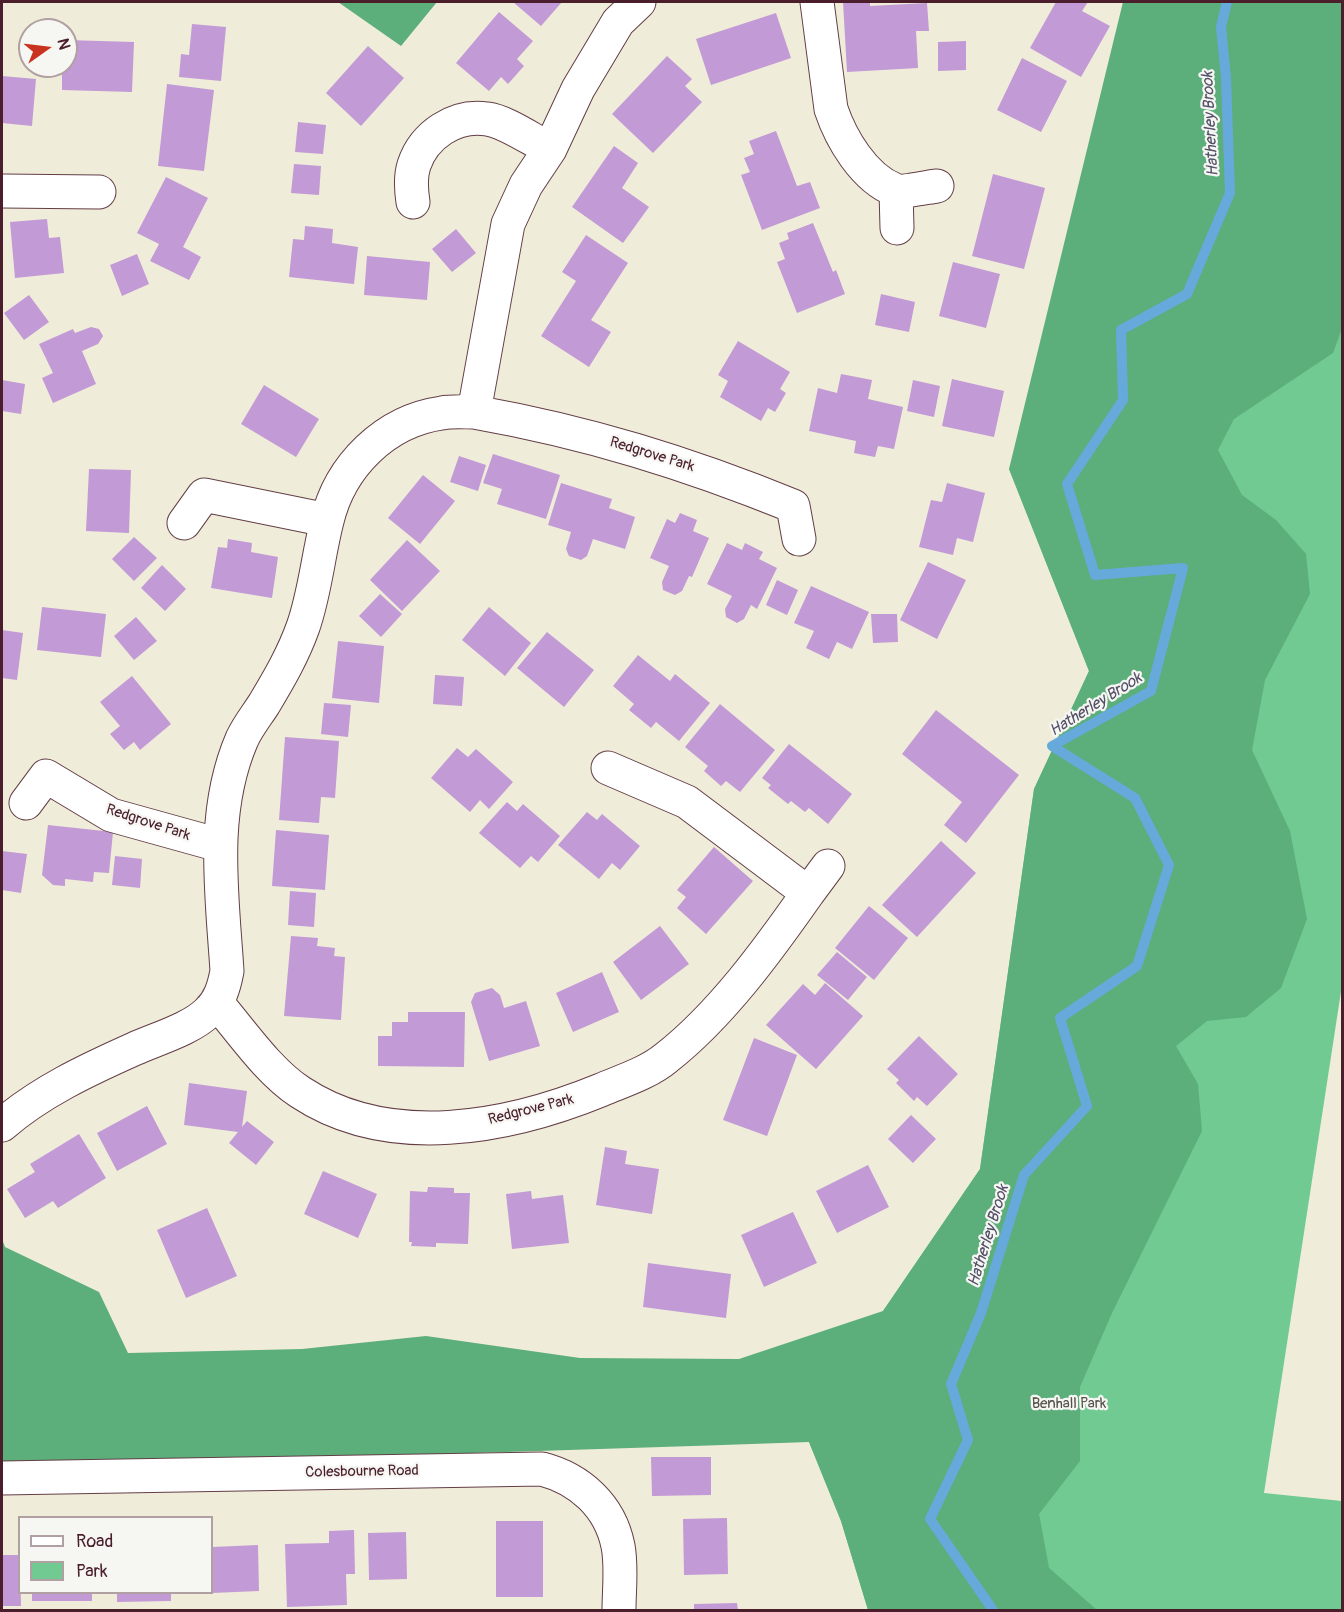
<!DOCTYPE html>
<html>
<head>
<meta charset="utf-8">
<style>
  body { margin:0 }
  #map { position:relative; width:1344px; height:1612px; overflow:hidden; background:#f0ecda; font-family:Pangolin,sans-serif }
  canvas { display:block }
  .frame { position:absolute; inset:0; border:3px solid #4a1f2b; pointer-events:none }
  .legend { position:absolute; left:18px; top:1516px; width:195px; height:78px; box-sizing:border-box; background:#f6f6f2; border:2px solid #b1a0a2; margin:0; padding:8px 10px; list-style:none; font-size:18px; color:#4a1f2b }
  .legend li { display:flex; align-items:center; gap:12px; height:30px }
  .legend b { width:30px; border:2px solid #b1a0a2 }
  .north { position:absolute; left:18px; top:18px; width:60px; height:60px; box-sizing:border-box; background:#f6f6f2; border:2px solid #b1a0a2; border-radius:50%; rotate:76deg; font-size:16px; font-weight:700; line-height:24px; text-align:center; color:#4a1f2b }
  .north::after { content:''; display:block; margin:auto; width:21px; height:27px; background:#c8321e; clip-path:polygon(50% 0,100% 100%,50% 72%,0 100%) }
</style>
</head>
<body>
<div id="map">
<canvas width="1344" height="1612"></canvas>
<div class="frame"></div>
<ul class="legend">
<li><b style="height:8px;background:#fff"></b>Road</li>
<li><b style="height:16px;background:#70ca91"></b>Park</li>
</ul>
<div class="north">N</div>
</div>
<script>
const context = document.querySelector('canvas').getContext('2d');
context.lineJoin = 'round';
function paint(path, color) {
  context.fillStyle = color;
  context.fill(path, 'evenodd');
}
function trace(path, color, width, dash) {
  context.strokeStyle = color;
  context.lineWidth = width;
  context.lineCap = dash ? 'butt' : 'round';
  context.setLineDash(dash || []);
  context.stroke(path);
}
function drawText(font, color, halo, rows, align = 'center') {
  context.font = font + ' Pangolin,sans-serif';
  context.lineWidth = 4.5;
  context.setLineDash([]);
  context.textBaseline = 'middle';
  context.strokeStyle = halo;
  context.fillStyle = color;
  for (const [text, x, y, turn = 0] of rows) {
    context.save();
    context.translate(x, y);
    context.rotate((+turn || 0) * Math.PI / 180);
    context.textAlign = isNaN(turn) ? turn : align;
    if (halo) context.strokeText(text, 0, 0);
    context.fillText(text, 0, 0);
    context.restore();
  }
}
const green = new Path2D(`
  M 1342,2 L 1342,985 L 1264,1493 L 1342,1501 L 1342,1610 L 868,1610 L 841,1521 L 809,1442 L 883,1311 L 980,1169 L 1034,789 L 1089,671 L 1009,469 Z`);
const forest = new Path2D(`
  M 338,2 L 437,2 L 401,46 Z
  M 1123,2 L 1342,2 L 1342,279 L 1341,331 L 1333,353 L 1234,419 L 1218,450 L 1242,495 L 1276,520 L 1306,554 L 1310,594 L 1265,680 L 1252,750 L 1290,831 L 1307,919 L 1281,988 L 1246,1017 L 1207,1021 L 1176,1046 L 1198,1084 L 1202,1131 L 1112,1313 L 1080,1387 L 1080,1461 L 1039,1514 L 1049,1568 L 1097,1610 L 868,1610 L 841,1521 L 809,1442 C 540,1451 271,1461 2,1461 L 2,1239 L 5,1247 L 99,1292 L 128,1353 L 302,1349 L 426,1336 L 580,1358 L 739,1359 L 883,1311 L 980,1169 L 1034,789 L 1089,671 L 1009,469 Z`);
const stream = new Path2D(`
  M 993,1610 L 930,1519 L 968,1440 L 951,1384 L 981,1313 L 1024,1175 L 1087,1106 L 1060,1018 L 1137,966 L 1169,865 L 1135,798 L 1052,746 L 1151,691 L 1183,568 L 1095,575 L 1067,484 L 1123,400 L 1121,330 L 1187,294 L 1230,193 L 1226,78 L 1221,27 L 1227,2`);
const building = new Path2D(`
  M 513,2 L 562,2 L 541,26 Z
  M 843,2 L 870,2 L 870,6 L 927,3 L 929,31 L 916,31 L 918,68 L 847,72 Z
  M 1056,2 L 1088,2 L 1082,11 L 1110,26 L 1081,77 L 1030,48 Z
  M 499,12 L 533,41 L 517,59 L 524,66 L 508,84 L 501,77 L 489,91 L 456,63 Z
  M 776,13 L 791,58 L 711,85 L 696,39 Z
  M 192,24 L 226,27 L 221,81 L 179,77 L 181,54 L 189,55 Z
  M 66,40 L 134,42 L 132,92 L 62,90 L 62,66 L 66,66 Z
  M 966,41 L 966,70 L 938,71 L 938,42 Z
  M 368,46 L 404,78 L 361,126 L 326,93 Z
  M 667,56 L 692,79 L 685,86 L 702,102 L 653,153 L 612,114 Z
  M 1022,58 L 1067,81 L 1041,132 L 997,110 Z
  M 2,76 L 36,79 L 32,126 L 2,123 Z
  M 167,84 L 214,90 L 204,171 L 158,166 Z
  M 298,122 L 326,125 L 323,154 L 295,152 Z
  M 776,131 L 797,186 L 810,182 L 820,208 L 762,230 L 741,175 L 750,172 L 744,158 L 754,154 L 749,141 Z
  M 614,146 L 638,163 L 622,188 L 649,207 L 623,243 L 572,207 Z
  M 294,164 L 321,166 L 319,195 L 291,193 Z
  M 993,174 L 1045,188 L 1024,269 L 972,256 Z
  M 166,177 L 208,198 L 183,247 L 201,257 L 189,280 L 150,261 L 159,244 L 137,233 Z
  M 47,219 L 49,238 L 60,237 L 64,273 L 15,278 L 10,222 Z
  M 813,223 L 833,272 L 836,270 L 845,294 L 797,313 L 777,262 L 785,259 L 779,243 L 789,239 L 787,233 Z
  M 305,226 L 333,229 L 332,243 L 358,247 L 354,284 L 289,277 L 293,239 L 304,240 Z
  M 456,229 L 476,253 L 452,272 L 432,249 Z
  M 586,235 L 628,263 L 591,320 L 611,332 L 589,367 L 541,336 L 576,281 L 562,272 Z
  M 137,254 L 149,284 L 122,296 L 110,265 Z
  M 367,256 L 430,262 L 427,300 L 364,295 Z
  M 953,262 L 1000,274 L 986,328 L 939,316 Z
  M 881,294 L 915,302 L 909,332 L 875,325 Z
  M 29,295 L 49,322 L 24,340 L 4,313 Z
  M 91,327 L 99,329 L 103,336 L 98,344 L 82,351 L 96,384 L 53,403 L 42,378 L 53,373 L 39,344 L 73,329 L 75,333 Z
  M 738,341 L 790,372 L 780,389 L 786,393 L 775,412 L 768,408 L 761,421 L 720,397 L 728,381 L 718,375 Z
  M 841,374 L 872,380 L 868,399 L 903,407 L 894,449 L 878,446 L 875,457 L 854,453 L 856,441 L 809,431 L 818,388 L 837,393 Z
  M 952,379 L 1004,391 L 994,437 L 942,426 Z
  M 2,380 L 25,384 L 21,414 L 2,411 Z
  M 913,380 L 940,386 L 934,417 L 907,411 Z
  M 264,385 L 319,419 L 296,457 L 241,424 Z
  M 493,454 L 560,475 L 546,519 L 497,504 L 502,489 L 483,483 Z
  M 459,456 L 486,465 L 478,491 L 450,482 Z
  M 89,469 L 131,470 L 129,533 L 86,531 Z
  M 423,475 L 455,501 L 420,544 L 388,518 Z
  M 561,483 L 612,499 L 609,508 L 635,517 L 625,549 L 593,539 L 587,556 L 581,560 L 569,556 L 566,549 L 571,532 L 548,525 Z
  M 947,483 L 985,493 L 973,542 L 957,538 L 953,555 L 919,547 L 931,500 L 942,502 Z
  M 680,513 L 697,520 L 693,531 L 709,538 L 692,577 L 689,576 L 682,591 L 675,595 L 663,590 L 662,582 L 669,566 L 650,558 L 667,519 L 675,523 Z
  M 134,537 L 157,558 L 134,581 L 112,559 Z
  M 228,539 L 252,543 L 251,552 L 278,557 L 272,598 L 211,588 L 218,547 L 227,548 Z
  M 407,540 L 440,571 L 402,611 L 370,580 Z
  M 727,543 L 742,550 L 745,543 L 763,552 L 759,559 L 777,568 L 757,609 L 751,605 L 744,619 L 737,623 L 726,617 L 725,609 L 732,596 L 707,584 Z
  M 928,562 L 966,580 L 937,639 L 900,620 Z
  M 162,565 L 186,589 L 165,611 L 141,588 Z
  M 777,580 L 798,590 L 787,615 L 766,605 Z
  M 811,586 L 869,612 L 852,649 L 837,642 L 829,659 L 806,648 L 814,631 L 794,623 Z
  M 380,594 L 402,614 L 381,637 L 359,616 Z
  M 42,607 L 106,614 L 101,657 L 37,650 Z
  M 489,607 L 531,643 L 505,676 L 462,640 Z
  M 871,614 L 897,614 L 898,642 L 873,643 Z
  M 136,617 L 157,641 L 134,660 L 114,636 Z
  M 2,630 L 23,633 L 17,680 L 2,678 Z
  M 547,632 L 594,670 L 564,707 L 517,668 Z
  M 338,641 L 384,646 L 379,703 L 332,698 Z
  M 638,655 L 670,681 L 675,674 L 710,703 L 679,741 L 656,722 L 651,728 L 629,710 L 634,704 L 613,686 Z
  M 435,675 L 464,677 L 462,706 L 433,704 Z
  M 132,676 L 171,724 L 140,750 L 134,742 L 124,750 L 110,734 L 120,726 L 100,702 Z
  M 324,703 L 351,705 L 348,737 L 321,734 Z
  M 720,704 L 775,750 L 740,792 L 726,781 L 721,786 L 704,771 L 708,766 L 685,747 Z
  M 936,710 L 1019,775 L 966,843 L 944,825 L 962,802 L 902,754 Z
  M 285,737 L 339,741 L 335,798 L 321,797 L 319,823 L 279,820 Z
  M 789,744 L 852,794 L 828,824 L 809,808 L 805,812 L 791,801 L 788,804 L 768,788 L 771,785 L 762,778 Z
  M 457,748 L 468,757 L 476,749 L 513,782 L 489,809 L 480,800 L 470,812 L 431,778 Z
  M 507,802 L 517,811 L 523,804 L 560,836 L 538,862 L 531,856 L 520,868 L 479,833 Z
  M 587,812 L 597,820 L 602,814 L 640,846 L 620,870 L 612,863 L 599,879 L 558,845 Z
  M 48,825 L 113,832 L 109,873 L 94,872 L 93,882 L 65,879 L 65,886 L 53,885 L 42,875 Z
  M 276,830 L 329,835 L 325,890 L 272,886 Z
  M 941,841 L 976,873 L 917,937 L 882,905 Z
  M 714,847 L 753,881 L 706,934 L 677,908 L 686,897 L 677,890 Z
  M 2,851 L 27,854 L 21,893 L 2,890 Z
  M 115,856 L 142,859 L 140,888 L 112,885 Z
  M 290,891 L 316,893 L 314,927 L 288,925 Z
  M 869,906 L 908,938 L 874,980 L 835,948 Z
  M 660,926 L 689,964 L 641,1000 L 613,962 Z
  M 291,936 L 318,938 L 317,946 L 335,948 L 334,956 L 345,957 L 341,1020 L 284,1016 Z
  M 837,952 L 867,977 L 848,1000 L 817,975 Z
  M 602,972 L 619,1012 L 573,1032 L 556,993 Z
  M 825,983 L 863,1016 L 816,1069 L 766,1025 L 803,984 L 815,995 Z
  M 492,988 L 500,995 L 504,1008 L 526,1001 L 540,1046 L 489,1061 L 471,1002 L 475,993 Z
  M 408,1012 L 465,1012 L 464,1067 L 378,1066 L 378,1036 L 392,1036 L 392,1022 L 408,1022 Z
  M 919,1036 L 958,1074 L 927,1106 L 917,1097 L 914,1101 L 896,1083 L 899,1080 L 887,1069 Z
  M 754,1038 L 797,1055 L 767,1136 L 723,1120 Z
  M 189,1083 L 247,1091 L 242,1127 L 247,1121 L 274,1142 L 256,1165 L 229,1143 L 238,1132 L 184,1125 Z
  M 147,1106 L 167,1144 L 117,1171 L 97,1133 Z
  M 911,1115 L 936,1139 L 913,1163 L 888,1139 Z
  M 79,1134 L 106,1178 L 58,1208 L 53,1201 L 25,1218 L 7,1189 L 35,1172 L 30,1164 Z
  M 605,1147 L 627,1151 L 625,1164 L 659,1169 L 652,1214 L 596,1205 Z
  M 868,1165 L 889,1207 L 837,1233 L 816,1191 Z
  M 323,1171 L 377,1194 L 358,1238 L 304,1214 Z
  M 428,1187 L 454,1188 L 454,1193 L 470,1193 L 468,1244 L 436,1243 L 436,1247 L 411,1246 L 412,1242 L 409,1242 L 410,1191 L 427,1192 Z
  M 531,1191 L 532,1199 L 563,1195 L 569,1243 L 512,1249 L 506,1194 Z
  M 207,1208 L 237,1276 L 186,1298 L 157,1230 Z
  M 793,1212 L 817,1263 L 764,1287 L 741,1235 Z
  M 648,1263 L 731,1274 L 726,1318 L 643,1307 Z
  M 651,1457 L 711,1457 L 711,1495 L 652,1496 Z
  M 727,1518 L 728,1574 L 684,1575 L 683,1519 Z
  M 496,1521 L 543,1521 L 543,1597 L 496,1597 Z
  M 354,1530 L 355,1574 L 346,1574 L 347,1605 L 287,1607 L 285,1544 L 329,1543 L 329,1531 Z
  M 406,1532 L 407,1579 L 369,1580 L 368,1533 Z
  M 258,1545 L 259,1591 L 212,1593 L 212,1547 Z
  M 2,1555 L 20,1555 L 21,1606 L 2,1606 Z
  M 32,1593 L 92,1593 L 92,1601 L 32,1601 Z
  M 117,1593 L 171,1593 L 171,1601 L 117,1602 Z
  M 737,1603 L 738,1610 L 694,1610 L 694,1604 Z`);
const street = new Path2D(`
  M 817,2 L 831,109 C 841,139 864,178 895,190 C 903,193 928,187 937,186
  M 2,191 L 99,192
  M 896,191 L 897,228
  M 413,202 C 411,189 410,177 414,165 C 424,135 455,114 487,119 C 505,121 532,140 550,149
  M 474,412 C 587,432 687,463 793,506 L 799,539
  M 184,523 L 204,495 L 327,520
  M 26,803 L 46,776 L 111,815 L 219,845
  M 808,893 L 828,866
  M 217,1003 C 242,1032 268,1071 300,1092 C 389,1151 508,1128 601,1090 C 622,1081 648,1073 666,1058 C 721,1015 768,950 808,893 L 687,802 L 608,768
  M 2,1125 C 40,1092 87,1070 134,1049 C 156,1039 191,1029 208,1012 C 220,1001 224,987 227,971 C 222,893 210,813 242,739 C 248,726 257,715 264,704 C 279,679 293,655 303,627 C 315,593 318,556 327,521 C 340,466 385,421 442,413 C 452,411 464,412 474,412 L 508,224 L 526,185 L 550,149 L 578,89 L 618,22 L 639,2
  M 2,1478 L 542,1469 C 580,1479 610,1506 618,1546 C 622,1566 619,1590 619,1610`);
const streetNames = [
  ["Redgrove Park",652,455,17],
  ["Redgrove Park",148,823,18],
  ["Redgrove Park",531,1110,-14],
  ["Colesbourne Road",362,1472,-1]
];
const parkNames = [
  ["Benhall Park",1069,1404]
];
const waterNames = [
  ["Hatherley Brook",1211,124,-93],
  ["Hatherley Brook",1096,705,-32],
  ["Hatherley Brook",989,1236,-73]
];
paint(green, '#70ca91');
paint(forest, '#5cae7b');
trace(stream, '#66aadb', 10);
paint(building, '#c29ad5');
trace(street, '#633e45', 35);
trace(street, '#fff', 33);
drawText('15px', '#4a1f2b', '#f6f6f2', streetNames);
drawText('15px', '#55524a', '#f6f6f2', parkNames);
drawText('italic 16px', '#545069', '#f6f6f2', waterNames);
</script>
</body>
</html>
